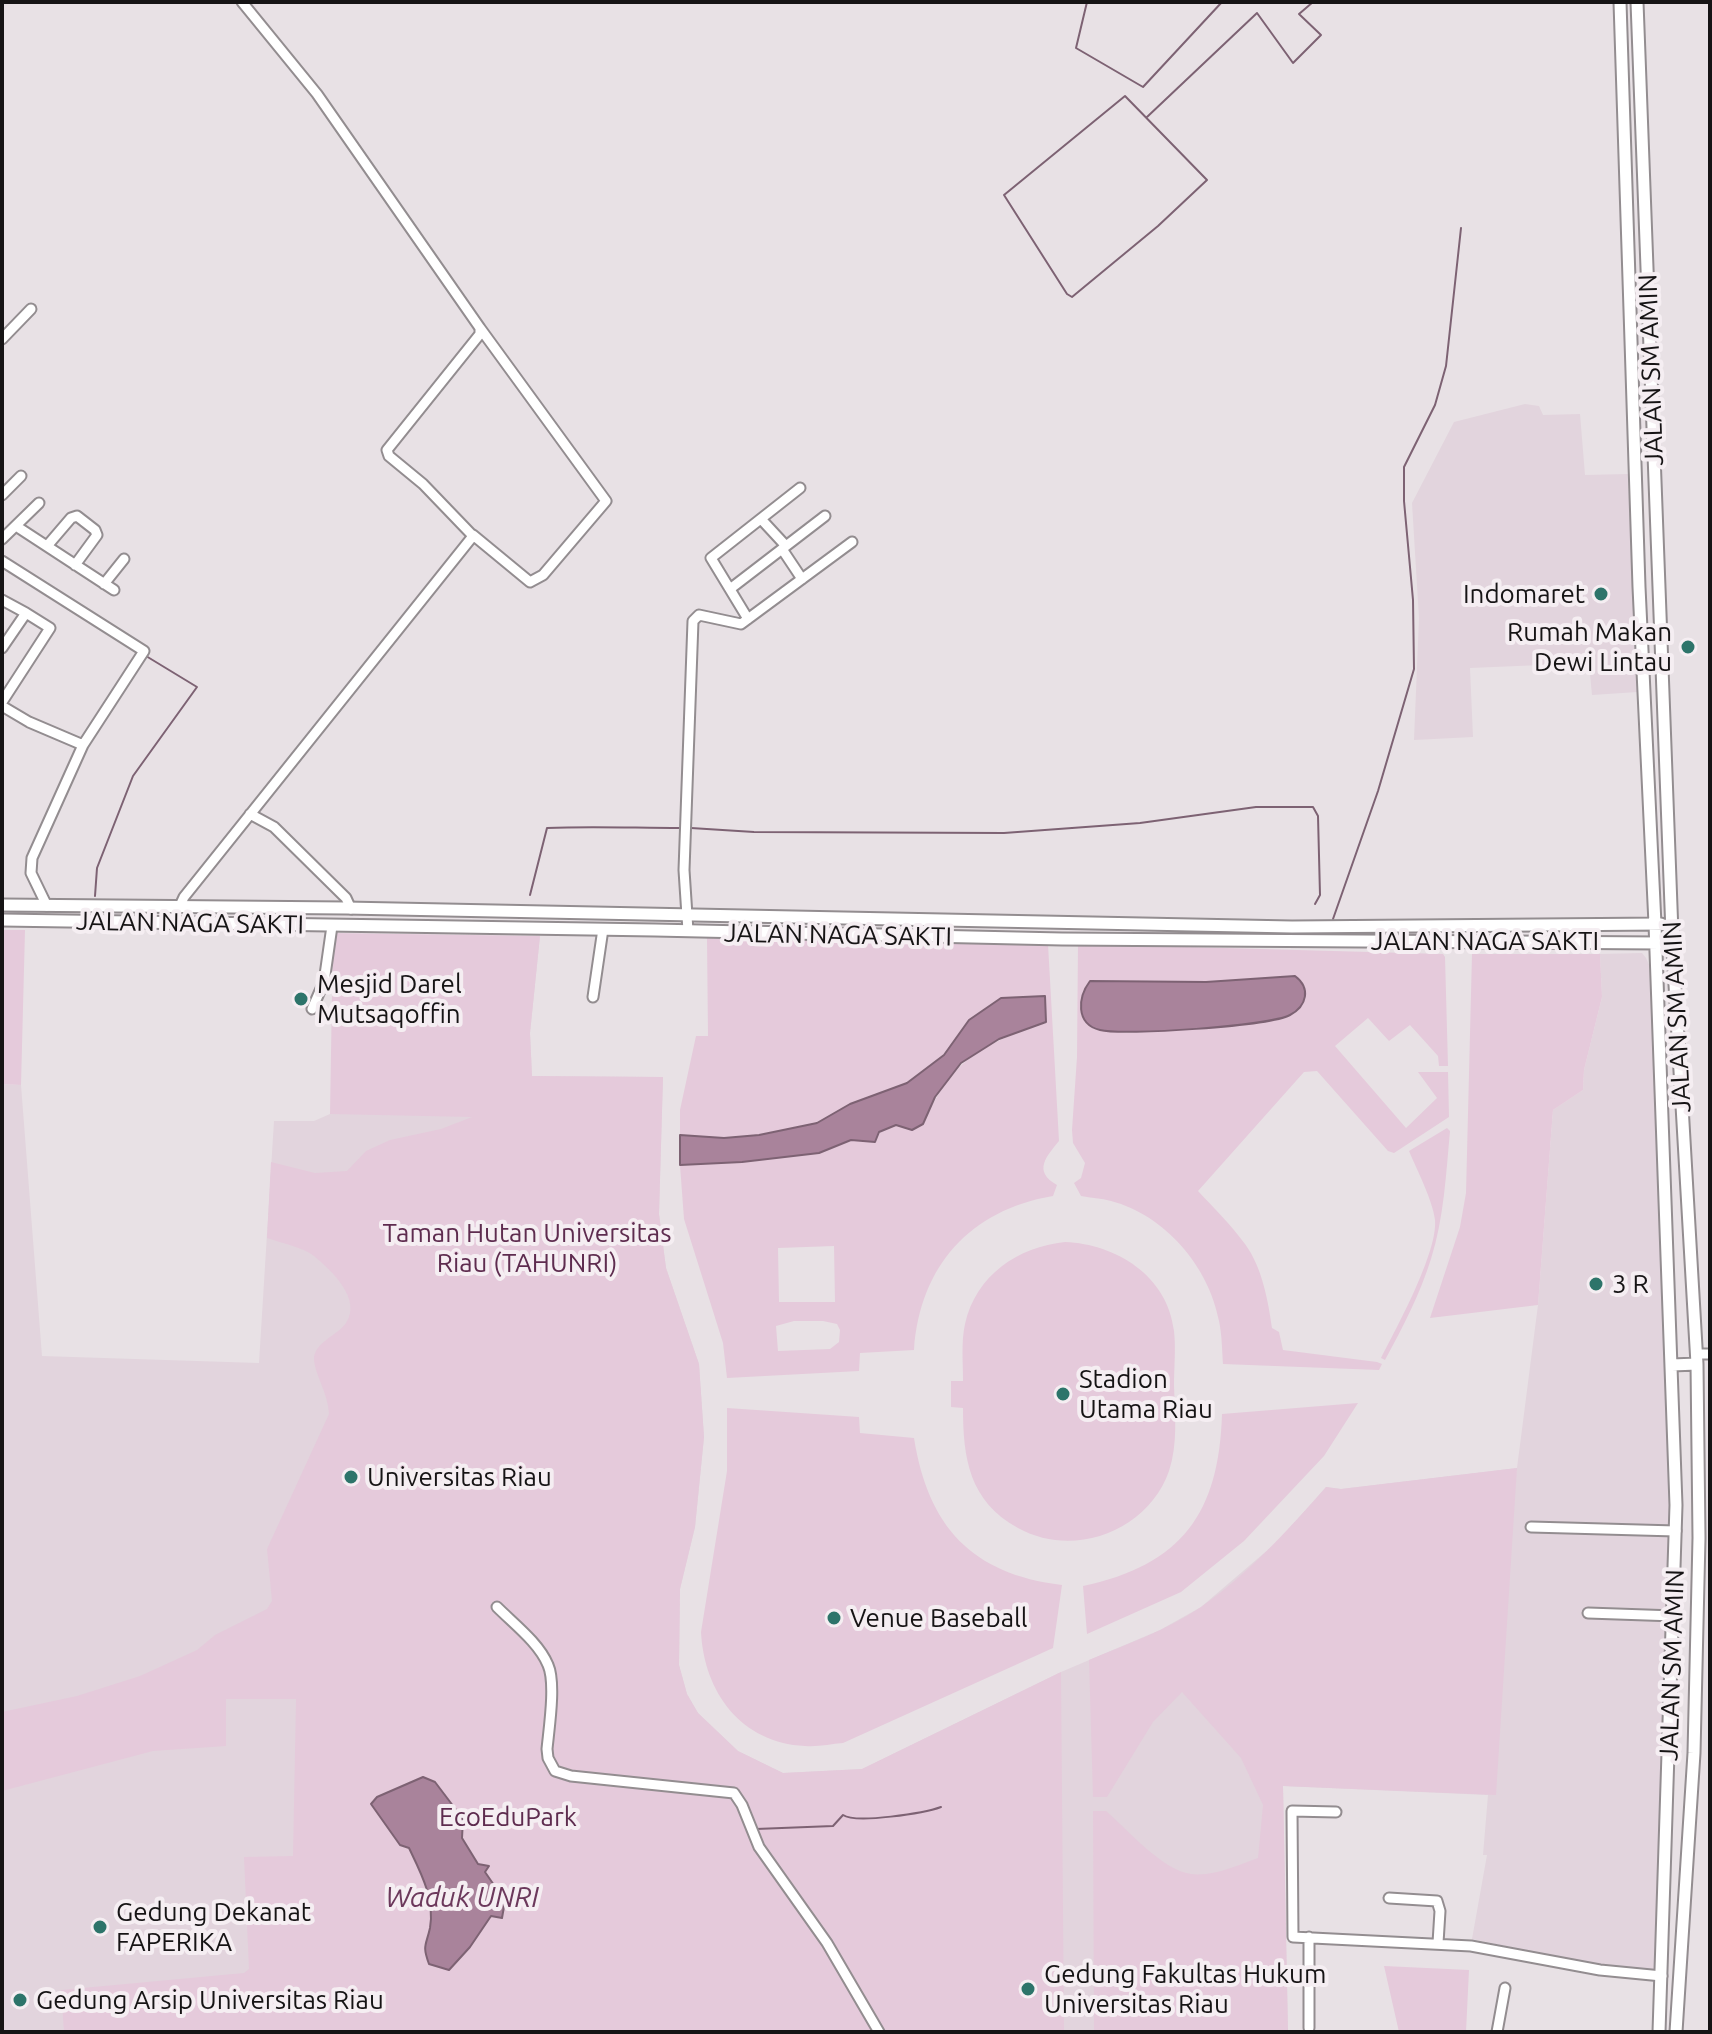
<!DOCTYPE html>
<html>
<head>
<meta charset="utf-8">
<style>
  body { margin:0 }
  #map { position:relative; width:1712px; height:2034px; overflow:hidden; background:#e8e1e5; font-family:Ubuntu,sans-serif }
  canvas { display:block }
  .frame { position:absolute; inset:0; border:4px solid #161415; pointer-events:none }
</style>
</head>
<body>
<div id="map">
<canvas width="1712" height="2034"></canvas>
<div class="frame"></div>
</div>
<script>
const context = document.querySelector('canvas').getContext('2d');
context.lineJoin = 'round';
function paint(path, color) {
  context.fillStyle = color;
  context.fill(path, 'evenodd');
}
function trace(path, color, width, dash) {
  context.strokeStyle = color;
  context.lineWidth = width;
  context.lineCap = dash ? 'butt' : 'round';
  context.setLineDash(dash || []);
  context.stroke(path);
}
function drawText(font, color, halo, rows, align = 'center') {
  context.font = font + ' Ubuntu,sans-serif';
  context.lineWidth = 8;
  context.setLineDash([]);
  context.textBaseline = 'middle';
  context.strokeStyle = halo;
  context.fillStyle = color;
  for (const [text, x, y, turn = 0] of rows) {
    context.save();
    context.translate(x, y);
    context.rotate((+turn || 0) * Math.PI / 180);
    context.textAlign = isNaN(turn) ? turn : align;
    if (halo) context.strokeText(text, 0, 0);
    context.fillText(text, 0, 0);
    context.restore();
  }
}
const built = new Path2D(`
  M 1525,404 L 1539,406 L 1543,415 L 1580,414 L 1585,475 L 1628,474 L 1637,692 L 1592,695 L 1589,663 L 1470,668 L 1473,737 L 1414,740 L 1419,618 L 1412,503 L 1454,422 Z
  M 540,936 L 530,1033 L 532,1076 L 663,1077 L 659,1214 L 666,1268 L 699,1364 L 704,1437 L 695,1527 L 680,1589 L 679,1665 L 687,1694 L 698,1713 L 738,1751 L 783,1773 L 862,1769 L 1061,1672 L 1160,1630 L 1201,1607 L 1277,1542 L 1326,1487 L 1341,1489 L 1517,1468 L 1538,1305 L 1553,1110 L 1583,1090 L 1584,1070 L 1602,997 L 1600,954 L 1642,953 L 1646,958 L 1651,969 L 1672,1505 L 1665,1761 L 1654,1972 L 1608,1968 L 1472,1939 L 1487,1855 L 1483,1855 L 1488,1795 L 1283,1786 L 1288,2032 L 2,2032 L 2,1084 L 21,1085 L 42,1356 L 259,1363 L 274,1121 L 314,1121 L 330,1114 Z`);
const green = new Path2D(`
  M 2,930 L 25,930 L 21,1085 L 2,1084 Z
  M 333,933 L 540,936 L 530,1033 L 532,1076 L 663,1077 L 659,1214 L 666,1268 L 699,1364 L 704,1437 L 695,1527 L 680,1589 L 679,1665 L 687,1694 L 698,1713 L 738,1751 L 783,1773 L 862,1769 L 1061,1672 L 1064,2032 L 64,2032 L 61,1990 L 244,1973 L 249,1969 L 244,1857 L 293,1856 L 296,1699 L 226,1699 L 226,1746 L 153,1751 L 2,1791 L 2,1712 L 77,1696 L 140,1676 L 197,1650 L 215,1635 L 267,1609 L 272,1601 L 267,1549 L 329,1414 C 328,1393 315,1375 314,1360 C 313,1343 338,1335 346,1323 C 362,1299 332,1271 314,1256 C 302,1247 281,1243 267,1238 L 271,1162 L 315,1173 L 347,1171 L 366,1151 L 390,1140 L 441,1129 L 472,1117 L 330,1114 Z
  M 707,938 L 1048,944 L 1059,1141 C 1047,1156 1032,1171 1057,1185 L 1053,1196 C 970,1210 920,1266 914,1350 L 860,1353 L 859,1371 L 727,1378 L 723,1343 L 684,1219 L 680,1165 L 742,1162 L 818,1153 L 851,1140 L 875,1142 L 879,1132 L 896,1125 L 923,1124 C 954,1057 979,1047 1045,1022 L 969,1020 L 944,1055 L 907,1083 L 850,1104 L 817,1123 L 759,1135 L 724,1138 L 680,1135 L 680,1110 L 696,1036 L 708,1036 ZM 834,1246 L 835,1302 L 779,1302 L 778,1248 ZM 794,1321 L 823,1321 L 837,1324 L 840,1330 L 839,1342 L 830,1349 L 778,1351 L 776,1326 Z
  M 1078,944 L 1443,954 L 1445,957 L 1448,1066 L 1439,1066 L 1438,1056 L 1410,1025 L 1389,1041 L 1368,1018 L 1335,1046 L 1406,1128 L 1437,1098 L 1418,1072 L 1448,1072 L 1449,1117 L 1394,1153 L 1388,1151 L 1317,1071 L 1304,1072 L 1198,1191 C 1214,1208 1231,1225 1245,1244 C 1262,1267 1268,1300 1272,1328 L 1279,1332 L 1283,1350 L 1377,1362 L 1382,1364 L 1379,1370 L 1223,1364 C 1222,1350 1222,1335 1219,1321 C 1209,1267 1165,1215 1111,1201 C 1101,1198 1091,1198 1081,1196 L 1074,1183 L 1081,1178 L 1085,1163 L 1073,1143 L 1072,1130 L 1077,1057 ZM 1295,976 L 1305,987 L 1305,997 L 1289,1016 L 1217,1027 L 1127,1033 L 1098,1030 L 1088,1024 L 1206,982 Z
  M 1472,954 L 1600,954 L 1602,997 L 1584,1070 L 1583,1090 L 1553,1110 L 1538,1305 L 1430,1318 L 1460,1227 L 1466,1193 Z
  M 1447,1128 L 1450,1131 C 1446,1174 1444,1218 1431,1259 C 1420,1294 1403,1327 1385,1360 L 1381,1358 C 1396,1329 1438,1252 1435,1220 C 1433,1201 1417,1170 1409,1151 Z
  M 1065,1242 C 1116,1244 1168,1276 1174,1331 C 1176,1349 1174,1368 1174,1386 C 1175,1414 1178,1444 1169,1471 C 1148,1531 1074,1559 1018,1528 C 969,1501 963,1458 963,1408 L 951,1407 L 951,1381 L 963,1381 C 963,1362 961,1342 965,1324 C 976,1275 1018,1247 1065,1242 Z
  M 1358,1403 L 1324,1456 L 1244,1541 L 1181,1592 L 1087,1634 L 1083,1586 C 1182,1565 1219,1513 1222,1414 Z
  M 727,1408 L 859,1417 L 860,1433 L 914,1438 C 928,1526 971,1574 1062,1585 L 1053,1648 L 843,1743 C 831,1744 818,1747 805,1746 C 741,1743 704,1692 701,1632 L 727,1471 Z
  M 1517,1468 L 1496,1795 L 1283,1786 L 1288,2032 L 1094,2032 L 1093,1811 L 1106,1811 C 1128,1830 1162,1870 1191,1874 C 1213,1877 1238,1865 1258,1858 L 1263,1805 L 1241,1758 L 1182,1692 L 1153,1722 L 1107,1797 L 1093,1797 L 1089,1660 C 1127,1644 1167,1630 1201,1607 C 1247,1575 1289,1529 1326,1487 L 1341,1489 Z
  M 1384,1966 L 1469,1970 L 1466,2032 L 1399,2032 Z`);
const water = new Path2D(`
  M 1295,976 C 1311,988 1307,1006 1290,1015 C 1270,1026 1123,1036 1100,1030 C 1075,1024 1078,997 1090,981 L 1206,982 Z
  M 1045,996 L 1046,1022 L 999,1039 L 961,1063 L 935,1097 L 923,1124 L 912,1130 L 896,1125 L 879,1132 L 875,1142 L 851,1140 L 819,1153 L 742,1162 L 680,1165 L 680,1135 L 724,1138 L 759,1135 L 817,1123 L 850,1104 L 907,1083 L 944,1055 L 969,1020 L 1001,998 Z
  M 423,1777 L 435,1782 L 463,1819 L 462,1838 L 478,1864 L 489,1866 L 485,1872 L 505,1901 L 502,1918 L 491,1916 L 470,1947 L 449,1970 L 429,1964 C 422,1945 426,1946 430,1928 C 435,1899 421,1873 409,1848 L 400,1845 L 371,1804 L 377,1797 Z`);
const stream = new Path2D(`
  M 1087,2 L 1076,48 L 1143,87 L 1222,2
  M 1125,96 L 1207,180 L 1158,226 L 1072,297 L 1067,294 L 1004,195 Z
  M 1147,117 L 1257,13 L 1293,63 L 1321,35 L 1299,14 L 1313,2
  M 691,828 L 754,832 L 1004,833 L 1140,823 L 1256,807 L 1313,807 L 1318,816 L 1320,895 L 1315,904
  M 530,895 L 547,828 C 591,826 636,828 680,828
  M 95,896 L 97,868 L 133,776 L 197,687 L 146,656
  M 1333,919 L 1378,791 L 1414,669 L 1413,600 L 1404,501 L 1404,467 L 1435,405 L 1446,366 L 1461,228
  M 756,1829 L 833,1826 L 843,1815 C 856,1824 925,1813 941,1807
  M 867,2002 L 873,2014`);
const minor = new Path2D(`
  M 2,339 L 31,309
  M 2,495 L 21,476
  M 761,519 L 786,546
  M 16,526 L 114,590
  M 473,535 L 530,582 L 543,575 L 606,501 L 480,328
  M 2,539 L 39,503
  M 47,546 L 71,518 L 77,516 L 95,530 L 97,535 L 75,565
  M 782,549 L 802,579
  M 2,561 L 144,651 L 83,745 L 32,858 L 31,873 L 47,906
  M 104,584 L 124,559
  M 730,589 L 825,516
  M 2,600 L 26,613 L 2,648
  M 748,619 L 711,558 L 800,488
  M 2,702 L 50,628 L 26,613
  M 2,706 L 29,722 L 83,745
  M 250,814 L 274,827 L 346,898 L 351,909
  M 179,908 L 184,897 L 473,536 L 423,484 L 389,456 L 387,450 L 480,334 L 480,328 L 317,94 L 242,2
  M 688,931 L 684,870 L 693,621 L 699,615 L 741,624 L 852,542
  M 593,997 L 603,929
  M 312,1009 L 324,982 L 332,926
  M 1696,1354 L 1710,1354
  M 1531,1527 L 1676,1531
  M 497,1607 C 514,1624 539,1643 548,1665 C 556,1683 549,1728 547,1749 L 548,1758 L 555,1771 L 571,1776 L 734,1793 L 742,1805 L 759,1847 L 827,1943 L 879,2032
  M 1588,1613 L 1675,1616
  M 1336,1812 L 1292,1811 L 1293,1937 L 1471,1946 L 1600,1970 L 1662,1976
  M 1389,1898 L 1437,1901 L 1440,1911 L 1438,1943
  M 1309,1937 L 1309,2028
  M 1497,2032 L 1505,1988`);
const major = new Path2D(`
  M 1620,2 L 1639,587 L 1655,924 L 1676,1505 L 1659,2032
  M 1637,2 L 1672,933 L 1697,1364 L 1699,1538 L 1694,1753 L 1676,2032
  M 2,905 L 346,908 L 1292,927 L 1661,924
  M 2,920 L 655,930 L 1062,939 L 1661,943
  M 1672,1365 L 1697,1364`);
const markers = [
  [1601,594,8,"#2d746a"],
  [1688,647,8,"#2d746a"],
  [301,999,8,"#2d746a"],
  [1596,1284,8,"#2d746a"],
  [1063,1394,8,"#2d746a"],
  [351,1477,8,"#2d746a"],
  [834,1618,8,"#2d746a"],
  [100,1927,8,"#2d746a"],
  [1028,1989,8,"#2d746a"],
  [20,2000,8,"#2d746a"]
];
const streetNames = [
  ["JALAN SM AMIN",1651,370,-92],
  ["JALAN NAGA SAKTI",190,923,1],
  ["JALAN NAGA SAKTI",838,935,1],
  ["JALAN NAGA SAKTI",1485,941],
  ["JALAN SM AMIN",1677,1017,-93],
  ["JALAN SM AMIN",1672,1665,-88]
];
const poiNames = [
  ["Indomaret",1585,594,"right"],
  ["Rumah Makan",1672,632,"right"],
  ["Dewi Lintau",1672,662,"right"],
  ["Mesjid Darel",317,984],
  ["Mutsaqoffin",317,1014],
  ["3 R",1612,1284],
  ["Stadion",1079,1379],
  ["Utama Riau",1079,1409],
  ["Universitas Riau",367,1477],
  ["Venue Baseball",850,1618],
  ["Gedung Dekanat",116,1912],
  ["FAPERIKA",116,1942],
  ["Gedung Fakultas Hukum",1044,1974],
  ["Universitas Riau",1044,2004],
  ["Gedung Arsip Universitas Riau",36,2000]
];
const parkNames = [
  ["Taman Hutan Universitas",527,1233],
  ["Riau (TAHUNRI)",527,1263],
  ["EcoEduPark",508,1817]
];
const waterNames = [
  ["Waduk UNRI",462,1898]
];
paint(built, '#e2d4dd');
paint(green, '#e5cadb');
paint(water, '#a9839b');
trace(water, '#7d6273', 2);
trace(stream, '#7d6273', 2);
trace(minor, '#938d90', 13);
trace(major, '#938d90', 15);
trace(minor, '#fff', 9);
trace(major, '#fff', 11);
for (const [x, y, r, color] of markers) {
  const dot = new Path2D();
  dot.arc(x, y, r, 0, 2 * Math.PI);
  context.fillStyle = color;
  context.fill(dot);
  trace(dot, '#f5eef2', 3);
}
drawText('26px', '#161415', '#f5eef2', streetNames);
drawText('26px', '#161415', '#f5eef2', poiNames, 'left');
drawText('26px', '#5e2c4f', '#f5eef2', parkNames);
drawText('italic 28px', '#6c395c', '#f5eef2', waterNames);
</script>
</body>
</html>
